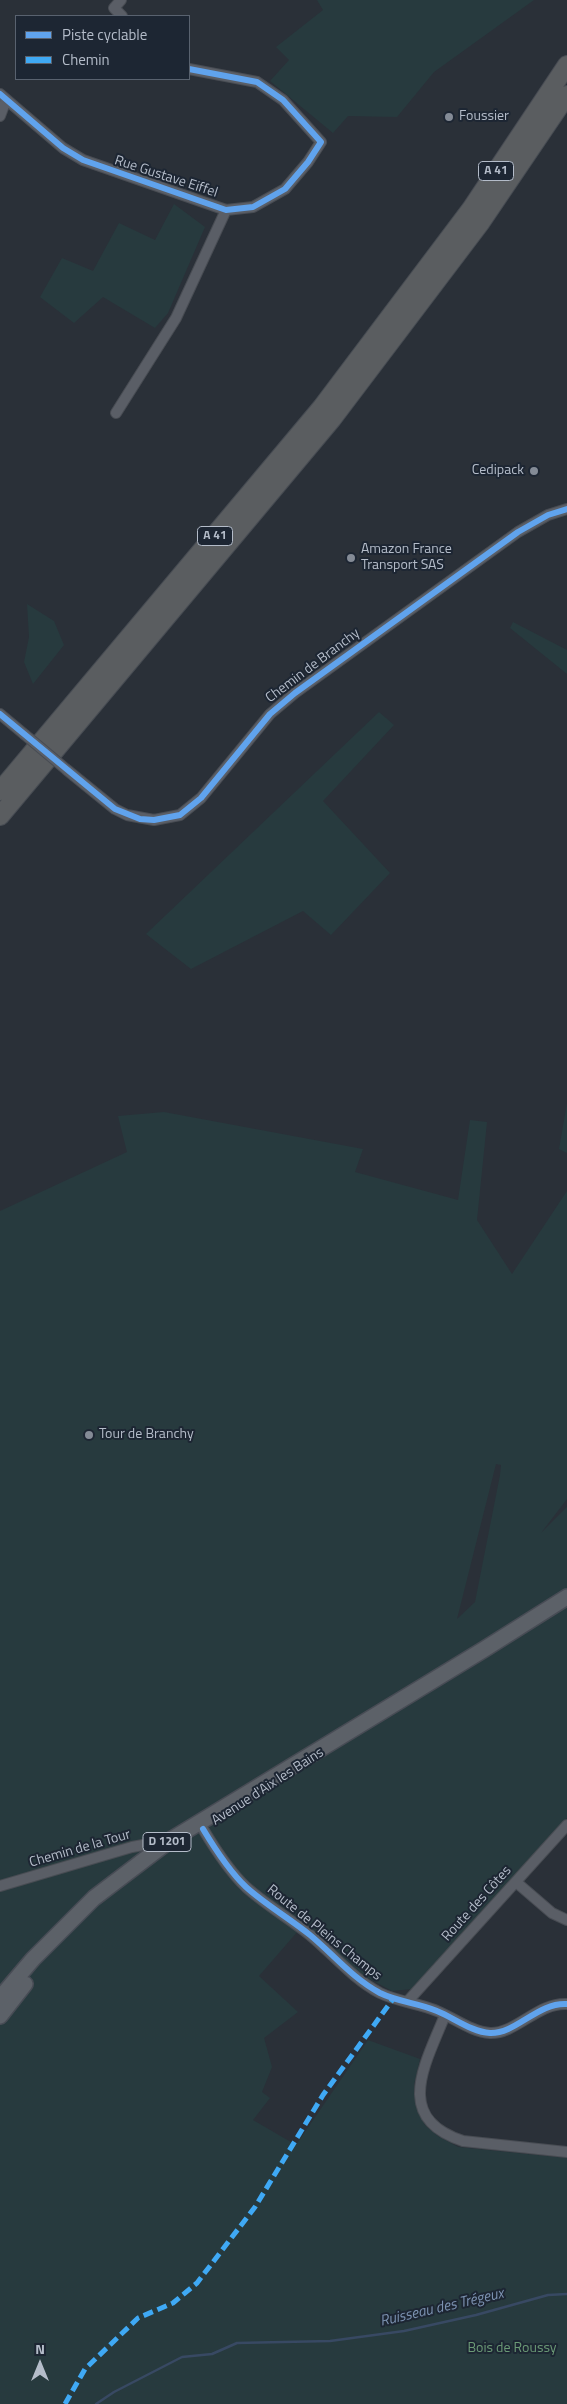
<!DOCTYPE html>
<html>
<head>
<meta charset="utf-8">
<style>
  body { margin:0 }
  #map { position:relative; width:567px; height:2404px; overflow:hidden; background:#2a3038; font-family:"Titillium Web",sans-serif }
  canvas { display:block }
  .legend { position:absolute; left:15px; top:15px; width:175px; height:65px; box-sizing:border-box; background:#1d2633; border:1px solid #59626f; margin:0; padding:6px 9px; list-style:none; font-size:15px; color:#b4bcc9 }
  .legend li { display:flex; align-items:center; gap:10px; height:25px }
  .legend b { width:25px; border:1px solid #59626f }
  .north { position:absolute; left:15px; top:2339px; width:50px; height:50px; -webkit-text-stroke:4px #1d2633; paint-order:stroke; rotate:0deg; font-size:14px; font-weight:700; line-height:20px; text-align:center; color:#b4bcc9 }
  .north::after { content:''; display:block; margin:auto; width:18px; height:22px; background:#b4bcc9; clip-path:polygon(50% 0,100% 100%,50% 72%,0 100%) }
</style>
</head>
<body>
<div id="map">
<canvas width="567" height="2404"></canvas>
<ul class="legend">
<li><b style="height:6px;background:#60a3ed"></b>Piste cyclable</li>
<li><b style="height:6px;background:#3fa9f5"></b>Chemin</li>
</ul>
<div class="north">N</div>
</div>
<script>
const context = document.querySelector('canvas').getContext('2d');
context.lineJoin = 'round';
function paint(path, color) {
  context.fillStyle = color;
  context.fill(path, 'evenodd');
}
function trace(path, color, width, dash) {
  context.strokeStyle = color;
  context.lineWidth = width;
  context.lineCap = dash ? 'butt' : 'round';
  context.setLineDash(dash || []);
  context.stroke(path);
}
function drawText(font, color, halo, rows, align = 'center') {
  context.font = font + ' "Titillium Web",sans-serif';
  context.lineWidth = 4;
  context.setLineDash([]);
  context.textBaseline = 'middle';
  context.strokeStyle = halo;
  context.fillStyle = color;
  for (const [text, x, y, turn = 0] of rows) {
    context.save();
    context.translate(x, y);
    context.rotate((+turn || 0) * Math.PI / 180);
    context.textAlign = isNaN(turn) ? turn : align;
    if (halo) context.strokeText(text, 0, 0);
    context.fillText(text, 0, 0);
    context.restore();
  }
}
const green = new Path2D(`
  M 317,0 L 534,0 L 434,72 L 397,117 L 348,116 L 333,133 L 270,81 L 289,60 L 276,47 L 323,10 Z
  M 174,204 L 205,227 L 168,313 L 155,328 L 103,297 L 74,323 L 40,297 L 62,258 L 93,271 L 119,223 L 155,240 Z
  M 27,604 L 54,621 L 64,645 L 33,684 L 24,662 L 29,637 Z
  M 513,622 L 567,650 L 567,674 L 510,628 Z
  M 379,712 L 394,725 L 323,801 L 390,873 L 331,935 L 303,911 L 191,969 L 146,934 Z
  M 567,1103 L 567,1153 L 559,1149 Z
  M 164,1112 L 363,1149 L 355,1172 L 458,1200 L 470,1120 L 487,1122 L 477,1220 L 512,1274 L 567,1191 L 567,1499 L 541,1533 L 567,1507 L 567,1818 L 412,1989 L 392,1991 L 353,1970 L 305,1923 L 259,1976 L 298,2012 L 264,2038 L 272,2067 L 262,2092 L 270,2098 L 253,2120 L 296,2145 L 368,2040 L 420,2059 L 414,2085 L 416,2104 L 425,2125 L 438,2136 L 458,2147 L 567,2158 L 567,2404 L 0,2404 L 0,1211 L 127,1152 L 118,1116 ZM 496,1464 L 501,1465 L 500,1475 L 475,1602 L 457,1619 Z`);
const stream = new Path2D(`
  M 96,2404 L 114,2392 L 182,2357 L 212,2354 L 237,2343 L 330,2341 L 404,2331 L 476,2315 L 548,2295 L 567,2294`);
const street = new Path2D(`
  M 121,0 L 114,8 L 122,16
  M 0,94 L 63,148 L 83,160 L 226,210 L 253,207 L 285,189 L 308,162 L 321,142 L 283,100 L 257,82 L 189,69
  M 0,116 L 6,100
  M 116,413 L 176,318 L 226,210
  M 0,714 L 24,734
  M 67,770 L 115,809 L 127,815 L 154,820 L 180,815 L 201,798 L 270,714 L 295,693 L 518,532 L 548,515 L 567,509
  M 203,1829 C 215,1849 229,1871 246,1887 C 266,1905 289,1918 310,1935 C 333,1954 352,1978 380,1993 C 398,2002 419,2003 437,2011 C 454,2018 472,2032 490,2033 C 516,2034 538,2002 567,2004
  M 516,1882 L 552,1913 L 567,1920
  M 0,1886 L 132,1847 L 165,1841
  M 407,2002 L 567,1825
  M 445,2015 C 426,2063 392,2118 463,2141 L 567,2152`);
const primary = new Path2D(`
  M 0,1998 L 33,1959 L 94,1898 L 169,1841 L 483,1650 L 567,1597
  M 0,2016 L 25,1984`);
const highway = new Path2D(`
  M 0,791 L 322,407 L 471,209 L 567,65
  M 0,816 L 332,419 L 481,222 L 567,95`);
const streetBridge = new Path2D(`
  M 24,734 L 67,770`);
const quiet = new Path2D(`
  M 65,2404 L 85,2369 L 138,2318 L 173,2303 L 197,2283 L 255,2207 L 323,2095 L 393,1999`);
const cycleway = new Path2D(`
  M 0,94 L 63,148 L 83,160 L 226,210 L 253,207 L 285,189 L 308,162 L 321,142 L 283,100 L 257,82 L 189,69
  M 0,714 L 115,809 L 140,819 L 154,820 L 180,815 L 201,798 L 270,714 L 295,693 L 518,532 L 548,515 L 567,509
  M 203,1829 C 215,1849 229,1871 246,1887 C 266,1905 289,1918 310,1935 C 333,1954 352,1978 380,1993 C 398,2002 419,2003 437,2011 C 454,2018 472,2032 490,2033 C 516,2034 538,2002 567,2004`);
const markers = [
  [449,117,5,"#848b96"],
  [534,471,5,"#848b96"],
  [351,558,5,"#848b96"],
  [89,1435,5,"#848b96"]
];
const shields = [
  [496,171,35],
  [215,536,35],
  [167,1842,48]
];
const shieldNames = [
  ["A 41",496,171],
  ["A 41",215,536],
  ["D 1201",167,1842]
];
const poiNames = [
  ["Foussier",459,117],
  ["Cedipack",524,471,"right"],
  ["Amazon France",361,550],
  ["Transport SAS",361,566],
  ["Tour de Branchy",99,1435]
];
const streetNames = [
  ["Rue Gustave Eiffel",166,177,18],
  ["Chemin de Branchy",313,666,-37],
  ["Avenue d'Aix les Bains",268,1787,-33],
  ["Chemin de la Tour",80,1849,-16],
  ["Route des Côtes",477,1904,-48],
  ["Route de Pleins Champs",324,1933,39]
];
const parkNames = [
  ["Bois de Roussy",512,2349]
];
const waterNames = [
  ["Ruisseau des Trégeux",442,2308,-13]
];
paint(green, '#273a3e');
trace(stream, '#384963', 2.5);
trace(street, '#484c53', 12);
trace(primary, '#484c55', 18);
trace(highway, '#474c53', 20);
trace(street, '#5a5e66', 10);
trace(primary, '#5c6168', 15);
trace(highway, '#5a5d60', 18);
trace(streetBridge, '#484c53', 12, []);
trace(streetBridge, '#5a5e66', 10);
trace(quiet, '#3fa9f5', 5, [10, 5]);
trace(cycleway, '#60a3ed', 6);
for (const [x, y, r, color] of markers) {
  const dot = new Path2D();
  dot.arc(x, y, r, 0, 2 * Math.PI);
  context.fillStyle = color;
  context.fill(dot);
  trace(dot, '#1d2633', 2);
}
for (const [x, y, w] of shields) {
  const box = new Path2D();
  box.roundRect(x - w / 2, y - 9.5, w, 19, 4);
  context.fillStyle = '#1d2633';
  context.fill(box);
  trace(box, '#b4bcc9', 1);
}
drawText('bold 12px', '#b4bcc9', null, shieldNames);
drawText('14px', '#b4bcc9', '#1d2633', poiNames, 'left');
drawText('14px', '#b4bcc9', '#1d2633', streetNames);
drawText('14px', '#6b9a76', '#1d2633', parkNames);
drawText('italic 15px', '#7c92b1', '#1d2633', waterNames);
</script>
</body>
</html>
